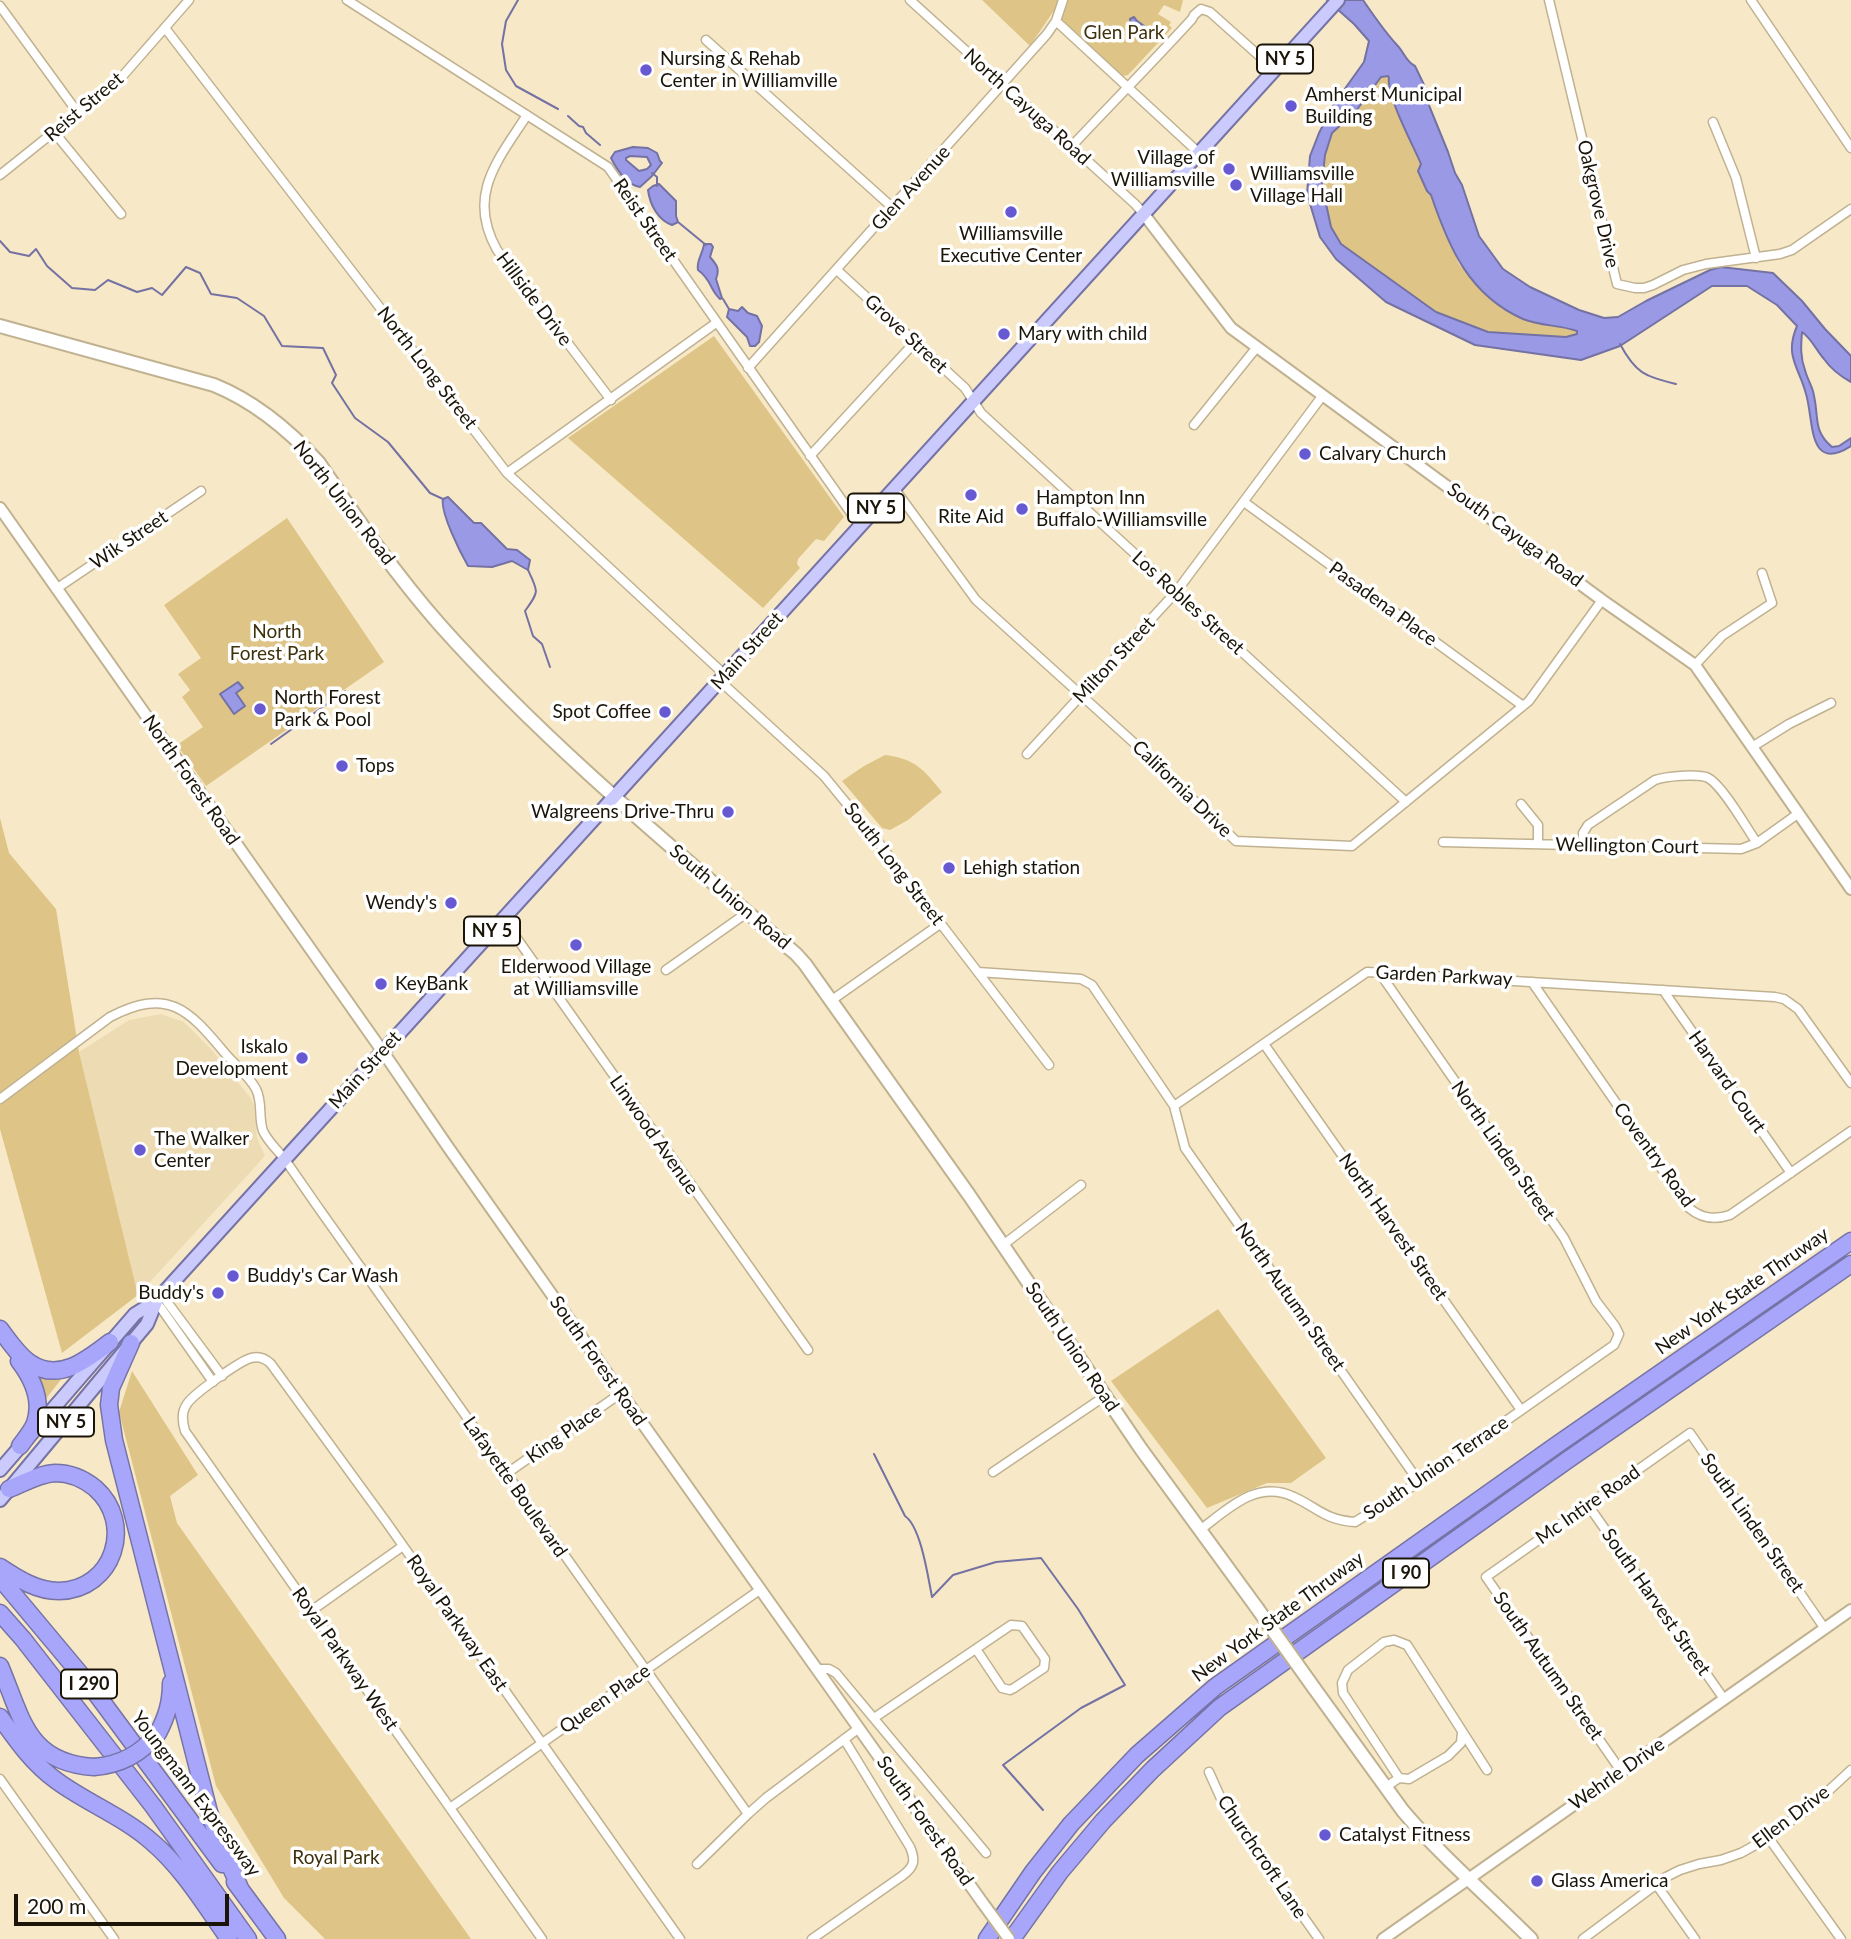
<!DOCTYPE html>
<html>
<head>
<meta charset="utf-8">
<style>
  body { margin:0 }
  #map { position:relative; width:1851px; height:1939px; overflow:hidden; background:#f7e9c7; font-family:Lato,sans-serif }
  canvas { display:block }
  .scale { position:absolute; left:14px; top:1894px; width:215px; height:32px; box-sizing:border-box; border:4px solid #1a1508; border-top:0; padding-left:9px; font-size:21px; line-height:24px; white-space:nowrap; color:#1a1508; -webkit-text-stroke:5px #fff; paint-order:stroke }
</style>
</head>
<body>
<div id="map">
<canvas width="1851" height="1939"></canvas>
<div class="scale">200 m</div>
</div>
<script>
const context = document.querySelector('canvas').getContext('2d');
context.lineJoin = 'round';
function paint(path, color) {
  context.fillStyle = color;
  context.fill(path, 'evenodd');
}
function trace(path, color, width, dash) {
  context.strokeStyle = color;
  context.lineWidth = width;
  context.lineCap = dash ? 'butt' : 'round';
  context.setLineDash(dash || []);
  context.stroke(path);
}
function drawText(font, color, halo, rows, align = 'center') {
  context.font = font + ' Lato,sans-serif';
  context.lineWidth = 7;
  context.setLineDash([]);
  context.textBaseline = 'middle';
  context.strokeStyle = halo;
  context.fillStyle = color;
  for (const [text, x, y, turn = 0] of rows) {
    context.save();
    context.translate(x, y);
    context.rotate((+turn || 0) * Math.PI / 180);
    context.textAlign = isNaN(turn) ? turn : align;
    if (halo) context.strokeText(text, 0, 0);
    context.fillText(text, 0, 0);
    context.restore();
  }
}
const built = new Path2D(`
  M 161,1014 L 184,1022 L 212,1050 L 250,1097 L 254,1105 L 257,1138 L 265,1156 L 138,1295 L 79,1052 L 129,1020 Z`);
const green = new Path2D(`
  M 982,0 L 1183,0 L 1180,12 L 1164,5 L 1158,14 L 1171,22 L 1169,25 L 1172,28 L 1128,75 L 1123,76 L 1053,12 L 1030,46 Z
  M 1388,76 L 1390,78 C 1386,95 1413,146 1421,165 L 1419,171 L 1431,195 L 1459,264 L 1484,293 L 1504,308 L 1525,319 L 1577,331 L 1578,334 L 1566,337 L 1489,332 L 1436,312 L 1341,244 L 1331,227 L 1322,185 L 1325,155 L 1332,133 L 1356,111 L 1381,77 Z
  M 714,336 L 844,517 L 824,541 L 816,539 L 798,559 L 797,564 L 800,568 L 763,608 L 568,438 Z
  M 287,518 L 384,662 L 206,786 L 177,745 L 203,727 L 182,697 L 190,690 L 178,674 L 201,658 L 164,605 Z
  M 885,755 C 916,759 923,769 942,792 L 908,820 L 890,830 L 882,828 L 842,781 L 864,766 Z
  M 0,818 L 9,853 L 56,909 L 79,1052 L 138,1295 L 62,1353 L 0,1129 Z
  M 1218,1309 L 1326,1458 L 1291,1483 L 1267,1483 L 1207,1508 L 1111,1381 Z
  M 31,1368 L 66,1373 L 38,1409 Z
  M 132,1371 L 198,1475 L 170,1496 L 177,1523 L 471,1939 L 325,1939 L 284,1898 L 216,1786 L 119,1412 Z`);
const water = new Path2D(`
  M 1327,0 L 1363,0 C 1374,16 1384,31 1397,45 C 1404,52 1406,62 1415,66 L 1428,93 L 1426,98 L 1448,152 L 1455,173 L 1462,185 L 1479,236 L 1503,269 L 1530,287 L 1579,310 L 1604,318 L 1618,317 L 1646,301 L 1710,270 L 1721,267 L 1773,273 L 1802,301 L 1825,329 L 1851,356 L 1851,382 C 1840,376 1831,369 1824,359 C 1816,350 1812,339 1802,332 C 1801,345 1800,357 1805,370 C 1807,379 1813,387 1814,396 C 1819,418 1813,431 1832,447 L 1839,446 L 1851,438 L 1851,446 C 1807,474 1814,419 1806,394 C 1799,367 1784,356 1797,326 L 1777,305 L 1747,286 L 1712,286 L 1620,346 L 1581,360 L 1475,345 L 1386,302 L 1336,259 L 1320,237 L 1307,194 L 1310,156 L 1319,133 L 1334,104 L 1364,62 L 1369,41 L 1354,24 ZM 1388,76 L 1389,78 C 1386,95 1413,145 1421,164 L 1418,171 L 1427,191 L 1431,195 C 1449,248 1469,295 1523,319 C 1540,326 1560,325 1577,331 L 1577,334 L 1566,337 L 1488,332 L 1436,312 L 1341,244 L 1331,227 L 1322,185 L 1325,155 L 1332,133 L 1356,111 L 1381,77 Z
  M 1134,17 C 1138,25 1144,22 1149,33 L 1141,37 L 1137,37 L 1132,29 L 1130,19 Z
  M 633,147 L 648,148 L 657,153 L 660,161 L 662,163 L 652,176 L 640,187 C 627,185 617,170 611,158 L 615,152 ZM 630,156 L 647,157 L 651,165 L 647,169 L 639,171 L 626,160 L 626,158 Z
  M 659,184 L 676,201 L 676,216 L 678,222 L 672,225 C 658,220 650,205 648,190 L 653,186 Z
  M 704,244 L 711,244 L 713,247 L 710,257 C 717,265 720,269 716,279 L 722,298 L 720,299 C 709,289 712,280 698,270 C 696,261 703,253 704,244 Z
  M 742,307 L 748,313 L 757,316 L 762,326 L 759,342 L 755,346 L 750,346 L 747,337 L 727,317 L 729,309 L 738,311 Z
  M 448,497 L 474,523 L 481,523 L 507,549 L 517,550 L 530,560 L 528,570 L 512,561 L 492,567 L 468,566 C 460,552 440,512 443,499 Z
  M 238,682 L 243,688 L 236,693 L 245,706 L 234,714 L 220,694 Z`);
const stream = new Path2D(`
  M 518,0 L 506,21 L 502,44 L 506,70 L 516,86 L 558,109
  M 568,116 L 579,126 L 583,127 L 586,133 L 600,145
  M 652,173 L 657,177 L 657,186
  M 678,222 L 706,245
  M 0,241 L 10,252 L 29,256 L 36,249 L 47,266 L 72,288 L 95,290 L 108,280 L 137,292 L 152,288 L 162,295 L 186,267 L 200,273 L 211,294 L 237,298 L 264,316 L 282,346 L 323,348 L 336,375 L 332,383 L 355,418 L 388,442 L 430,493 L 443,499
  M 723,299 L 729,309
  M 1620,344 C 1636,374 1645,376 1676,384
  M 528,570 C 539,593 539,591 525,611 L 533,636 L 542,644 L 550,667
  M 271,744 L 345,691
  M 874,1454 L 905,1516 C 921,1527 928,1577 932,1597 L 953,1575 L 996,1562 L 1041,1558 L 1078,1609 L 1125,1685 L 1081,1708 L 1003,1765 L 1043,1810`);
const minor = new Path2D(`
  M 347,0 L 608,167 L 860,526
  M 910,0 L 1135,204 L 1143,213
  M 1549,0 L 1617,284 L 1635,288 L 1644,288 L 1653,285 L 1683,270 L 1706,264 L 1780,254 L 1792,250 L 1851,209
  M 1751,0 L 1851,148
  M 0,6 L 78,113
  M 1056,21 L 1199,153
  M 165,28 L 507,473 L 725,675
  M 706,40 L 893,208
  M 527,115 C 498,160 466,195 497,250 L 611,400
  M 1713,122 L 1736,178 L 1756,258
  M 54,132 L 121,214
  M 1071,147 C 1111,104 1152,63 1192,19 L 1194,15 L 1201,9 L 1210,12 L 1275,70
  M 0,175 L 120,79 L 189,0
  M 837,270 L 965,388 L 981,413 L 1406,802
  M 748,368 L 1047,34 L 1056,21 L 1063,0
  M 1194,425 L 1257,347
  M 810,456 L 915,342
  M 507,473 L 716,323
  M 894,488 L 976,600 L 1133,742 L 1236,841 L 1352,846 L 1529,701 L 1602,600
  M 1244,502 L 1523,706
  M 56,589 L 201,491
  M 1695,665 L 1722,636 L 1772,603 L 1762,573
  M 720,681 L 824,776 L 879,843 L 1049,1065
  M 1752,747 L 1789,724 L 1831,703
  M 1027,754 L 1176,592 L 1323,395
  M 1521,804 L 1538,825 L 1538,844
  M 1443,842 L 1741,849 L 1757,843 L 1799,813
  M 1583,846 L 1583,833 L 1588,825 L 1655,780 C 1667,776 1694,774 1706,777 C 1721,782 1747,829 1757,843
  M 501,920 L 511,930 L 808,1350
  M 666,970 L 748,912
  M 978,972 L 1081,979 L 1092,985 L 1174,1106 L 1367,972 L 1775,997 L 1784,999 L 1798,1009 L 1851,1083
  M 1532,982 L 1689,1208 C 1702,1219 1715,1220 1730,1215 L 1851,1131
  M 1663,990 L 1791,1173
  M 832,1000 L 940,924
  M 1264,1044 L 1521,1410
  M 0,1099 L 110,1017 C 168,987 188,1009 224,1052 C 234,1064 249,1076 256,1089 C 263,1103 258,1117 263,1131 C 267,1140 277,1150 283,1157 C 296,1175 308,1193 320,1210 L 748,1814
  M 1174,1106 L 1185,1148 L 1419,1482
  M 1003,1245 L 1081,1185
  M 162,1295 L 222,1376
  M 156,1301 L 213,1382
  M 993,1472 L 1105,1396
  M 506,1474 L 621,1393
  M 1588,1505 L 1724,1699
  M 1200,1530 C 1228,1509 1257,1479 1294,1497 C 1318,1508 1325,1520 1355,1522 L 1419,1482 L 1614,1345 L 1619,1334 L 1615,1326 L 1596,1301 L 1564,1238 L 1379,972
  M 311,1611 L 403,1546
  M 817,1669 L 829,1669 L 836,1673 L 986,1853
  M 874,1718 L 1011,1625 L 1022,1626 L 1045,1659 L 1044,1668 L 1014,1688 L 1010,1690 L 1002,1688 L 976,1649
  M 1621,1771 L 1486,1577 L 1690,1433 L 1825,1629
  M 1209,1772 L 1223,1803 L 1319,1939
  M 1399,1778 L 1343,1693 L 1342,1683 L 1348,1670 L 1384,1642 L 1394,1640 L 1407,1645 L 1487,1770
  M 0,1779 L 114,1939
  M 1386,1787 L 1399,1778 L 1409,1779 L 1448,1756 L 1461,1743 L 1462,1732
  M 450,1808 L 761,1589
  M 1768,1837 L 1841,1939
  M 697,1864 L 748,1814 L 766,1798 L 859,1728
  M 1656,1884 L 1695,1939
  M 542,1939 L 185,1431 C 182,1421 181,1412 187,1404 C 193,1394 240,1361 251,1358 C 259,1356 265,1358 271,1364 L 387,1523 L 680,1939
  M 812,1939 L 902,1876 C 914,1867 916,1861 910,1847 L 844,1739
  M 1583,1939 L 1666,1877 L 1680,1870 L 1699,1864 L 1721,1860 L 1741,1853 L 1759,1843 L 1812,1806 L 1851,1770`);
const tertiary = new Path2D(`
  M 1143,213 L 1231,328 L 1602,600 L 1695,665 L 1851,889
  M 0,508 L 390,1062 L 448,1147 L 621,1393 L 982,1902
  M 1383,1939 L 1851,1610`);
const secondary = new Path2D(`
  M 0,326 L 214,385 C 256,402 289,430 319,463 C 357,519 396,575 440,625 C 548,746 674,849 796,954 L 805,964 L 969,1195 L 1141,1449 L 1257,1608
  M 1314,1688 L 1403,1811 C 1442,1857 1488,1896 1531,1939`);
const primary = new Path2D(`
  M 0,1470 L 135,1314 L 156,1301 L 1338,0
  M 0,1500 L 147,1324 L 156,1302`);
const motorway = new Path2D(`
  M 0,1329 C 9,1341 18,1355 30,1363 C 59,1383 88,1359 110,1342
  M 131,1343 L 111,1388 L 109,1405 L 114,1440 L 209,1812 L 220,1843 L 240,1888
  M 19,1361 C 32,1378 43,1400 35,1423 C 32,1431 25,1439 20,1446
  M 0,1567 C 18,1579 37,1591 59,1591 C 114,1590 135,1523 95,1488 C 84,1479 70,1473 55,1473 C 39,1474 24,1483 9,1489
  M 0,1578 L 92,1688 L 222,1864
  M 0,1613 L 23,1639 L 153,1806 L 248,1939
  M 0,1666 C 22,1718 27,1763 94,1767
  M 0,1717 C 17,1741 33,1764 57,1781 C 87,1803 124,1817 152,1842 C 183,1868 206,1907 229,1939
  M 158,1733 C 167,1716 171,1702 171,1683
  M 235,1882 L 277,1939
  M 987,1939 L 1033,1872 L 1071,1824 L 1137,1755 L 1215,1687 L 1558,1444 L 1851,1241
  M 1012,1939 L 1060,1872 L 1103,1821 L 1153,1769 L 1219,1708 L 1569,1459 L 1851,1264`);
const tertiaryBridge = new Path2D(`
  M 982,1902 L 1009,1939`);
const secondaryBridge = new Path2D(`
  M 1257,1608 L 1314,1688`);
const motorwayBridge = new Path2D(`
  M 94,1767 C 121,1765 141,1754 158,1733`);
const markers = [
  [646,70,7,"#6759d2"],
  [1291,106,7,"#6759d2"],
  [1229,169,7,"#6759d2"],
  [1236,185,7,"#6759d2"],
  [1011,212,7,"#6759d2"],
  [1004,334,7,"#6759d2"],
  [1305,454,7,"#6759d2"],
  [971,495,7,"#6759d2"],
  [1022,509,7,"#6759d2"],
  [260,709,7,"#6759d2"],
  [665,712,7,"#6759d2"],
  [342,766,7,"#6759d2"],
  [728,812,7,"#6759d2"],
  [949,868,7,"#6759d2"],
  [451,903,7,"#6759d2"],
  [576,945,7,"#6759d2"],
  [381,984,7,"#6759d2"],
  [302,1058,7,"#6759d2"],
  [140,1150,7,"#6759d2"],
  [233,1276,7,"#6759d2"],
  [218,1293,7,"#6759d2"],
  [1325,1835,7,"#6759d2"],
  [1537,1881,7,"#6759d2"]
];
const shields = [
  [1285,59,56],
  [876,508,56],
  [492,931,56],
  [66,1422,56],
  [1406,1573,46],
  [89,1684,56]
];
const shieldNames = [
  ["NY 5",1285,59],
  ["NY 5",876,508],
  ["NY 5",492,931],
  ["NY 5",66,1422],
  ["I 90",1406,1573],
  ["I 290",89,1684]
];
const parkNames = [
  ["Glen Park",1124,33],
  ["North",277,632],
  ["Forest Park",277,654],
  ["Royal Park",336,1858]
];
const poiNames = [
  ["Nursing & Rehab",660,59],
  ["Center in Williamville",660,81],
  ["Amherst Municipal",1305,95],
  ["Building",1305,117],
  ["Village of",1215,158,"right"],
  ["Williamsville",1215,180,"right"],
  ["Williamsville",1250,174],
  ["Village Hall",1250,196],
  ["Williamsville",1011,234,"center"],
  ["Executive Center",1011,256,"center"],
  ["Mary with child",1018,334],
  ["Calvary Church",1319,454],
  ["Hampton Inn",1036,498],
  ["Buffalo-Williamsville",1036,520],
  ["Rite Aid",971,517,"center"],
  ["North Forest",274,698],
  ["Park & Pool",274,720],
  ["Spot Coffee",651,712,"right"],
  ["Tops",356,766],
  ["Walgreens Drive-Thru",714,812,"right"],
  ["Lehigh station",963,868],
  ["Wendy's",437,903,"right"],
  ["Elderwood Village",576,967,"center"],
  ["at Williamsville",576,989,"center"],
  ["KeyBank",395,984],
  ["Iskalo",288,1047,"right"],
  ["Development",288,1069,"right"],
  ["The Walker",154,1139],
  ["Center",154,1161],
  ["Buddy's Car Wash",247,1276],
  ["Buddy's",204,1293,"right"],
  ["Catalyst Fitness",1339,1835],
  ["Glass America",1551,1881]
];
const streetNames = [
  ["Reist Street",84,107,-40],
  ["North Cayuga Road",1027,107,42],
  ["Glen Avenue",911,188,-48],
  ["Oakgrove Drive",1598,204,77],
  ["Reist Street",645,220,55],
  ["Hillside Drive",534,299,53],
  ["Grove Street",906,334,43],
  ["North Long Street",427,368,52],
  ["North Union Road",344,503,52],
  ["South Cayuga Road",1515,535,36],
  ["Wik Street",129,540,-34],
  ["Los Robles Street",1188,603,42],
  ["Pasadena Place",1383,604,36],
  ["Main Street",747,651,-48],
  ["Milton Street",1114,660,-47],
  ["North Forest Road",191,780,55],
  ["California Drive",1182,789,44],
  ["Wellington Court",1627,846,1],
  ["South Long Street",894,864,52],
  ["South Union Road",730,897,40],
  ["Garden Parkway",1444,976,3],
  ["Main Street",365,1070,-48],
  ["Harvard Court",1727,1082,55],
  ["Linwood Avenue",654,1135,55],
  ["North Linden Street",1503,1151,55],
  ["Coventry Road",1654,1155,54],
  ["North Harvest Street",1393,1227,55],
  ["New York State Thruway",1742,1291,-35],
  ["North Autumn Street",1290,1297,55],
  ["South Union Road",1072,1347,56],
  ["South Forest Road",598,1361,55],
  ["King Place",564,1434,-35],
  ["South Union Terrace",1436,1468,-34],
  ["Lafayette Boulevard",515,1487,55],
  ["Mc Intire Road",1588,1505,-35],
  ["South Linden Street",1752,1523,55],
  ["South Harvest Street",1656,1602,55],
  ["New York State Thruway",1278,1617,-36],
  ["Royal Parkway East",457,1623,55],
  ["Royal Parkway West",345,1659,55],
  ["South Autumn Street",1548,1666,55],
  ["Queen Place",605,1699,-35],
  ["Wehrle Drive",1617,1774,-35],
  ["Youngmann Expressway",196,1794,53],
  ["Ellen Drive",1791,1817,-37],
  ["South Forest Road",925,1821,55],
  ["Churchcroft Lane",1262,1857,56]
];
paint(built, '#eddcb3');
paint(green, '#dec587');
paint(water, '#9a99e5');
trace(water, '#7471a3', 2);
trace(stream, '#7471a3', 2);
trace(minor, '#c0b291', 11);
trace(tertiary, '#c0b291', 14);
trace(secondary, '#c0b291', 16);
trace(primary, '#7673a6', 16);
trace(motorway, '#7673a6', 19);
trace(minor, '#fff', 8);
trace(tertiary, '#fff', 10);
trace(secondary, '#fff', 12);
trace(primary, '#cbcafd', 12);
trace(motorway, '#a8a6fb', 16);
trace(tertiaryBridge, '#c0b291', 14, []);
trace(secondaryBridge, '#c0b291', 16, []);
trace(motorwayBridge, '#7673a6', 19, []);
trace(tertiaryBridge, '#fff', 10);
trace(secondaryBridge, '#fff', 12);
trace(motorwayBridge, '#a8a6fb', 16);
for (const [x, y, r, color] of markers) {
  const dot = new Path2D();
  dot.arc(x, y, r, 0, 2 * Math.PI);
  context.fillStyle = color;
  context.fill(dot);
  trace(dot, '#fff', 2.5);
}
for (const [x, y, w] of shields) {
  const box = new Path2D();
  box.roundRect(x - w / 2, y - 14.5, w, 29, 5);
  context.fillStyle = '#fff';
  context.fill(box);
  trace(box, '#1a1508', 2);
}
drawText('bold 18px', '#1a1508', null, shieldNames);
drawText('19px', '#3f310c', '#fff', parkNames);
drawText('19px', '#1a1508', '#fff', poiNames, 'left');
drawText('19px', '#1a1508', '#fff', streetNames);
</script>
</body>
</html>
